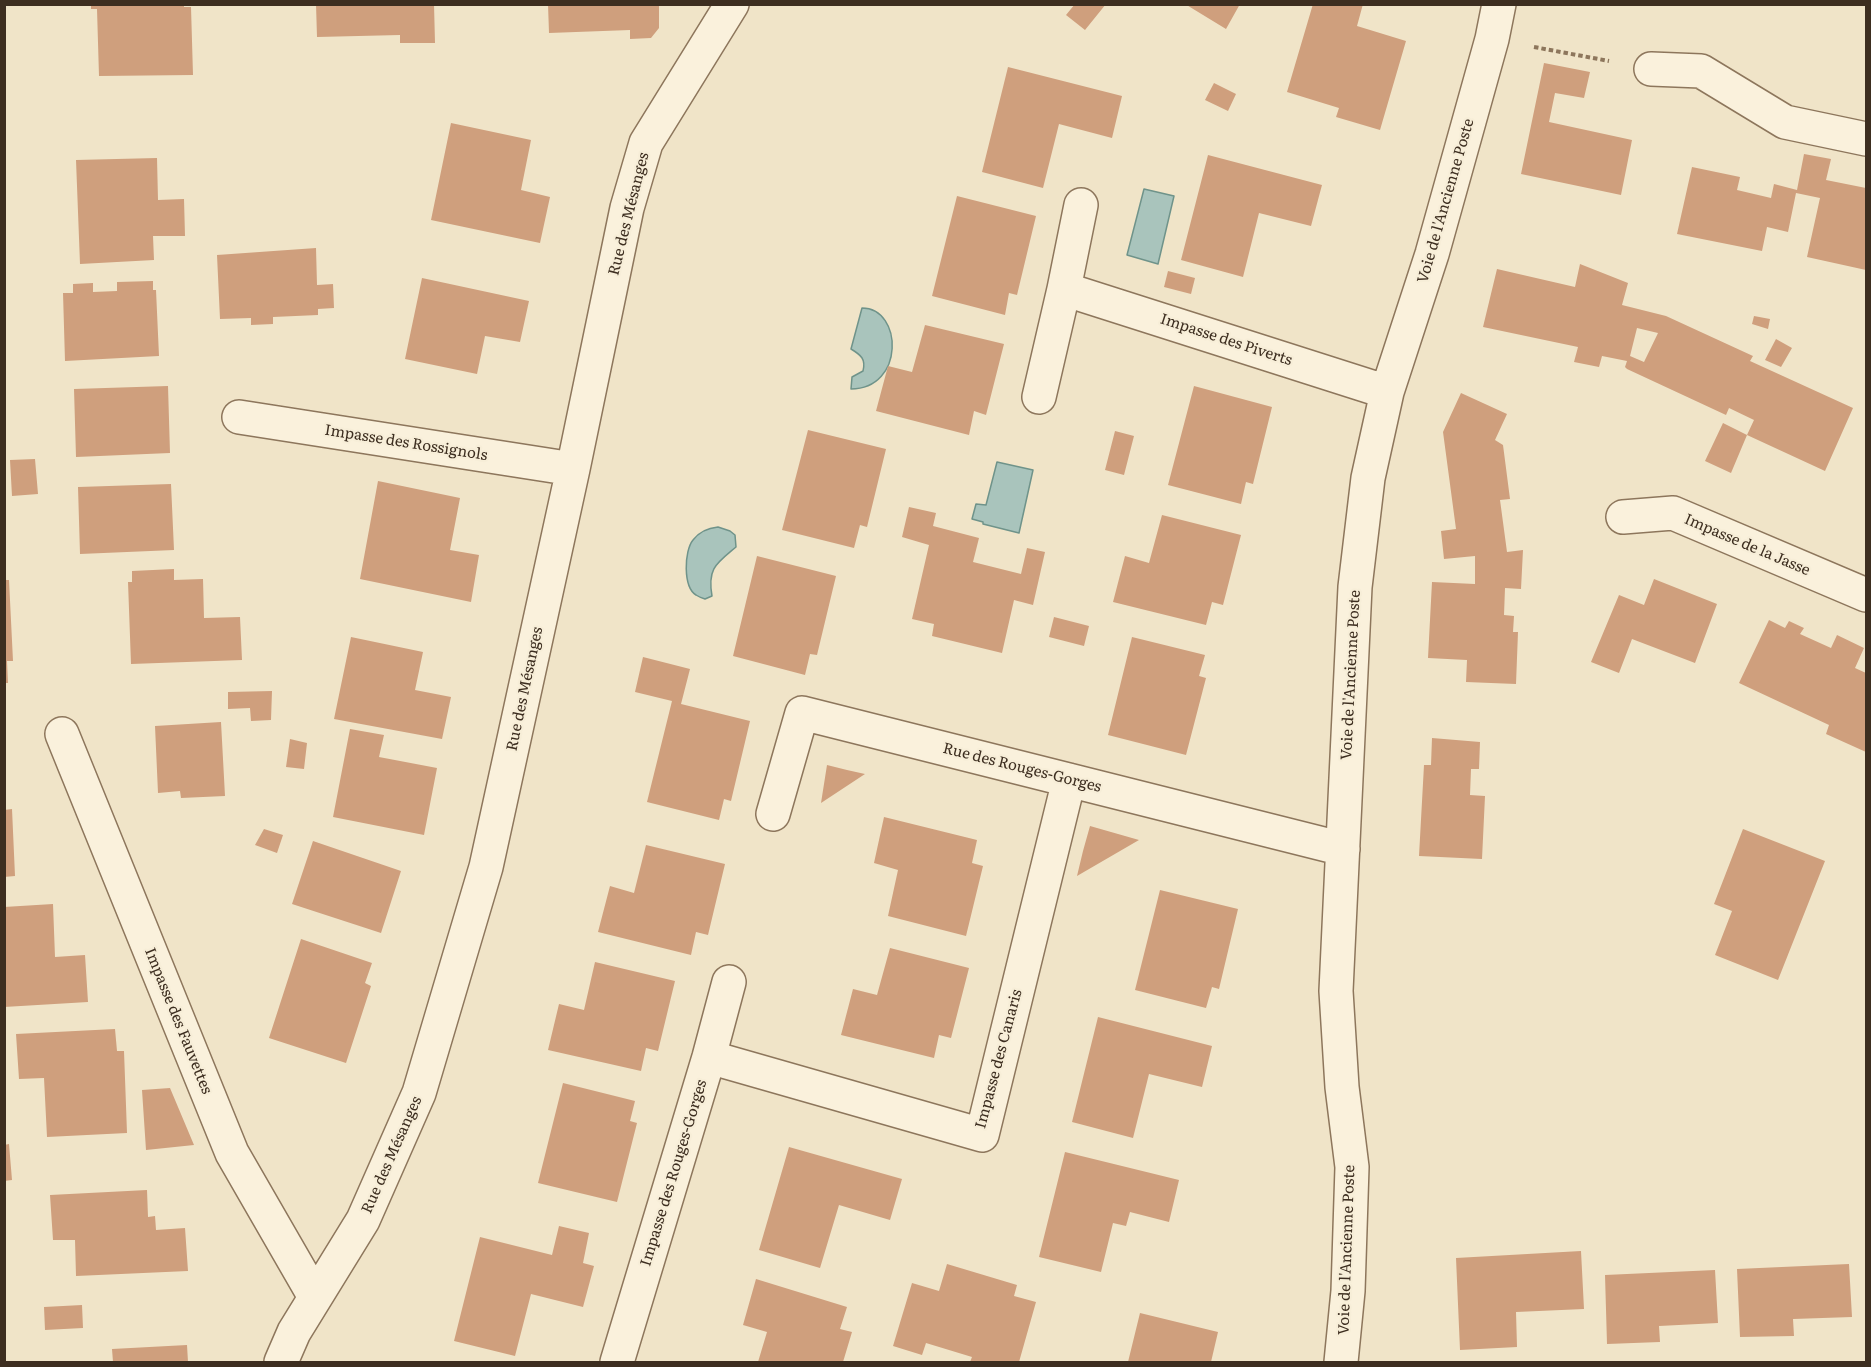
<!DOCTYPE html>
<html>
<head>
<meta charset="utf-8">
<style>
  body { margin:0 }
  #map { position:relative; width:1871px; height:1367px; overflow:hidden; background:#f0e4c8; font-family:Literata,serif }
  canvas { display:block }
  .frame { position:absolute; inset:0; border:6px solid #3d2e20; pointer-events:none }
</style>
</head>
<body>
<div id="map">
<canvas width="1871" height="1367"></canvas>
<div class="frame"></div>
</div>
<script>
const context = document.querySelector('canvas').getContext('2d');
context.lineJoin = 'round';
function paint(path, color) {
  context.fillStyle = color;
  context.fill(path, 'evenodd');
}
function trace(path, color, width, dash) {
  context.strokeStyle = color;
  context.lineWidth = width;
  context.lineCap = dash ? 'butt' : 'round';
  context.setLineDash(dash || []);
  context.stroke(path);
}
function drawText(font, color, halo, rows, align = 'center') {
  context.font = font + ' Literata,serif';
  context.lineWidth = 4.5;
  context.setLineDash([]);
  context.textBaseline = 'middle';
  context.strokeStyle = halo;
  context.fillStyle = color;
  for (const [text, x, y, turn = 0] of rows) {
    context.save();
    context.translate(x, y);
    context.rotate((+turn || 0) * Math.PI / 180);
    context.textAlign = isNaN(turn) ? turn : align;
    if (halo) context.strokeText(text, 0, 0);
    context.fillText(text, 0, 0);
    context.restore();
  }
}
const water = new Path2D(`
  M 1144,189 L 1174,196 L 1158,264 L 1127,255 Z
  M 862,308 C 903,308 905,389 851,389 L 852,377 L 863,371 C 866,359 861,355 851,349 Z
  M 997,462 L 1033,470 L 1019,533 L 983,524 L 983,522 L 972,519 L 976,504 L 986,505 Z
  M 718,527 L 730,531 L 735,535 L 736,547 C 717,563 707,568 712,596 L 705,599 C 702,598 699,597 696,595 C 683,587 684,551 693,540 C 699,532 708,528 718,527 Z`);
const building = new Path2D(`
  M 91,4 L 184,4 L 184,7 L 191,7 L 193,75 L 99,76 L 97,9 L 91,9 Z
  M 316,4 L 434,4 L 435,43 L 400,43 L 400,35 L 317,37 Z
  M 548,4 L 659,4 L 659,28 L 651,38 L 630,39 L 630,30 L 549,33 Z
  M 1075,4 L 1106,4 L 1085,30 L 1066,15 Z
  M 1185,4 L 1240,4 L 1226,29 Z
  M 1313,4 L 1363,4 L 1357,26 L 1406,41 L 1380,130 L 1336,117 L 1339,108 L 1287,92 Z
  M 1544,63 L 1590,72 L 1584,98 L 1555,93 L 1549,122 L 1632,140 L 1621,195 L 1521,174 Z
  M 1008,67 L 1122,96 L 1112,138 L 1059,124 L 1043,188 L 982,172 Z
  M 1214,83 L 1236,94 L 1228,111 L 1205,100 Z
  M 451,123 L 531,140 L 521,190 L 550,197 L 540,243 L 431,220 Z
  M 1804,154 L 1831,159 L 1826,180 L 1866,188 L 1866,270 L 1807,257 L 1820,198 L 1796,193 L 1788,232 L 1767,227 L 1762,251 L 1677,234 L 1692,167 L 1740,177 L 1737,190 L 1771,198 L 1774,184 L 1797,190 Z
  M 1208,155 L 1322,185 L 1311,226 L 1259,213 L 1243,277 L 1181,260 Z
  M 157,158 L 158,200 L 184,199 L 185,236 L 153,236 L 154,260 L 80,264 L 76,160 Z
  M 957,196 L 1036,216 L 1017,295 L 1009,293 L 1005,315 L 932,296 Z
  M 316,248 L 317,285 L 333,284 L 334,308 L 318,309 L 318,315 L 273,317 L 273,324 L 251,325 L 251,318 L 220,319 L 217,255 Z
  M 1580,264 L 1628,283 L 1622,305 L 1666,316 L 1753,356 L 1750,361 L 1853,408 L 1825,471 L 1747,435 L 1754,420 L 1729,408 L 1726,415 L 1627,369 L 1625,367 L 1627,361 L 1602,356 L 1599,367 L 1574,362 L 1578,347 L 1483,327 L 1497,269 L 1575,287 ZM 1637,328 L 1658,333 L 1644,362 L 1630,356 Z
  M 1168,271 L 1195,278 L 1191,294 L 1164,287 Z
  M 422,278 L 529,301 L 520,342 L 485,336 L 477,374 L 405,359 Z
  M 153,281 L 153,290 L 156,290 L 159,356 L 65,361 L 63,293 L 73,293 L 73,284 L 93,283 L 93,292 L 117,291 L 117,282 Z
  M 1754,316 L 1770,319 L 1768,329 L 1752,324 Z
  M 925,325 L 1004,344 L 986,415 L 974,411 L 969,435 L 876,411 L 888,366 L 912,372 Z
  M 1776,339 L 1792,348 L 1781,367 L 1765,360 Z
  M 168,386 L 170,453 L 76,457 L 74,389 Z
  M 1194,386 L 1272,407 L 1253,484 L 1246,482 L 1241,504 L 1168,485 Z
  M 1461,393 L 1507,414 L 1495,440 L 1503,445 L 1510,499 L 1500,500 L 1507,552 L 1523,550 L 1521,589 L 1505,588 L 1504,615 L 1514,616 L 1513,632 L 1518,632 L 1516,684 L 1466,682 L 1467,660 L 1428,658 L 1432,582 L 1475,584 L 1475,556 L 1444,559 L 1441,531 L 1456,529 L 1443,432 Z
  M 1723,423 L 1747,435 L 1731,473 L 1705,461 Z
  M 808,430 L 886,449 L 867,527 L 860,525 L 854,548 L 782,530 Z
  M 1115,431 L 1134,436 L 1124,475 L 1105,470 Z
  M 35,459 L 38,494 L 12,496 L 10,460 Z
  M 378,481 L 460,498 L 450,550 L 479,555 L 471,602 L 360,579 Z
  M 171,484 L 174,550 L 80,554 L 78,487 Z
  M 909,507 L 936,513 L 933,526 L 979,538 L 973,562 L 1021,574 L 1027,548 L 1045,552 L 1033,605 L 1014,600 L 1002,653 L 932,636 L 934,624 L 912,619 L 929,545 L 902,537 Z
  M 1162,515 L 1241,535 L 1223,605 L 1212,602 L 1206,625 L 1113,602 L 1125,556 L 1149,563 Z
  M 757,556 L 836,576 L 817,655 L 810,654 L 805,675 L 733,656 Z
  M 174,569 L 174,580 L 203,579 L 204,618 L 240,617 L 242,660 L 131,664 L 128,582 L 132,582 L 132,571 Z
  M 1654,579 L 1717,604 L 1695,663 L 1632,639 L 1619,673 L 1591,662 L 1619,595 L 1644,605 Z
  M 4,580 L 9,580 L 13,661 L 7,661 L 8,683 L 4,683 Z
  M 1054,617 L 1089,626 L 1084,646 L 1049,637 Z
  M 1769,620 L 1785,628 L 1789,621 L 1804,628 L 1800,634 L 1831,648 L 1837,635 L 1864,648 L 1855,668 L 1866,673 L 1866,752 L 1826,734 L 1829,725 L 1739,683 Z
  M 351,637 L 423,652 L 415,690 L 451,697 L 442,739 L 334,719 Z
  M 1132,637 L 1205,655 L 1199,676 L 1206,678 L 1186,755 L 1108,735 Z
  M 643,657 L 690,669 L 681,704 L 750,721 L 731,801 L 724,799 L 719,820 L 647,802 L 672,701 L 635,692 Z
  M 272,691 L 271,720 L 251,721 L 250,708 L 228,709 L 228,692 Z
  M 221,722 L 225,796 L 181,798 L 180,791 L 158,793 L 155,726 Z
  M 350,729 L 384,735 L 379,757 L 437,768 L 424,835 L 333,817 Z
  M 1432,738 L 1480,742 L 1479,769 L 1471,769 L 1470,795 L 1485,796 L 1482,859 L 1419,856 L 1424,765 L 1431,765 Z
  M 290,739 L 307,743 L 304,769 L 286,767 Z
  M 827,765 L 847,770 L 865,774 L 821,803 Z
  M 12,809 L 15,876 L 4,877 L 4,810 Z
  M 884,817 L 977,840 L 972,863 L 983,866 L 966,936 L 888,916 L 898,870 L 874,863 Z
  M 1090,826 L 1139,840 L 1077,876 L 1083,851 Z
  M 264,829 L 283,835 L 277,853 L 255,845 Z
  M 1743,829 L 1825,861 L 1778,980 L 1715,955 L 1732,911 L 1714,904 Z
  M 313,841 L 401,871 L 381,933 L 292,904 Z
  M 646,845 L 725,864 L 708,935 L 696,932 L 691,955 L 598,932 L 610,886 L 634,893 Z
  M 1160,890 L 1238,909 L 1219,989 L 1212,987 L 1206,1008 L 1135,990 Z
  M 53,904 L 55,957 L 85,955 L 88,1002 L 4,1007 L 4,907 Z
  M 301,939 L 372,963 L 365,983 L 371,986 L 346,1063 L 269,1038 Z
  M 890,948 L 969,968 L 951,1038 L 939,1035 L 934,1058 L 841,1035 L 853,989 L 877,995 Z
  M 595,962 L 675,981 L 658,1051 L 646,1048 L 641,1071 L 548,1050 L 559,1004 L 584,1010 Z
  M 1098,1017 L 1212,1046 L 1202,1087 L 1149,1074 L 1133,1138 L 1072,1122 Z
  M 115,1029 L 117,1051 L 124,1051 L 127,1133 L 47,1137 L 44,1078 L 19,1079 L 16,1034 Z
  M 563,1083 L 635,1101 L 630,1121 L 637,1123 L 617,1202 L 538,1183 Z
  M 170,1088 L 194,1145 L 146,1150 L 142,1090 Z
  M 9,1144 L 12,1180 L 4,1181 L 4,1145 Z
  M 789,1147 L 902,1179 L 890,1220 L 839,1205 L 820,1268 L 759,1250 Z
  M 1065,1152 L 1179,1180 L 1169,1222 L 1130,1212 L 1126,1226 L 1113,1223 L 1101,1272 L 1039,1257 Z
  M 147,1190 L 148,1217 L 155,1216 L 156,1230 L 185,1228 L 188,1271 L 76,1276 L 75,1240 L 53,1240 L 50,1195 Z
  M 559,1226 L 589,1233 L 583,1263 L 594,1266 L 583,1307 L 531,1294 L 515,1356 L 454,1341 L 480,1237 L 552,1255 Z
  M 1581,1251 L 1584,1309 L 1516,1312 L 1517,1347 L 1460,1350 L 1456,1258 Z
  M 947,1264 L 1017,1285 L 1014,1296 L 1036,1302 L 1019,1362 L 970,1362 L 972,1357 L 926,1343 L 922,1355 L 893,1346 L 912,1283 L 939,1291 Z
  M 1849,1264 L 1852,1317 L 1793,1319 L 1794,1336 L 1740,1337 L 1737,1269 Z
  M 1715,1270 L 1718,1323 L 1659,1326 L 1660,1342 L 1607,1344 L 1605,1275 Z
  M 756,1279 L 847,1307 L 840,1329 L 852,1332 L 843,1362 L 758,1362 L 767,1332 L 743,1325 Z
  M 82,1305 L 83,1328 L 45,1330 L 44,1307 Z
  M 1140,1313 L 1218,1332 L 1211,1362 L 1128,1362 Z
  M 187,1345 L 188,1362 L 113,1362 L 112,1349 Z`);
const path = new Path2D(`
  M 1534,47 L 1609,61`);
const street = new Path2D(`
  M 1651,69 L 1701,71 L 1785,122 L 1866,139
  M 1081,205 L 1064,289 L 1387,392
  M 1039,397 L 1064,289
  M 239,417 L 573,469
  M 1623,517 L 1673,513 L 1866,595
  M 62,734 L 232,1153 L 315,1297
  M 773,814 L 802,713 L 1343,849
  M 709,1057 L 982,1135 L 1069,780
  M 281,1362 L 294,1332 L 363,1220 L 419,1093 L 486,867 L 573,469 L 627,208 L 646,143 L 732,4
  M 617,1362 L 709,1057 L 729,982
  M 1341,1362 L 1348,1291 L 1352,1167 L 1342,1087 L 1336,991 L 1355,587 L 1368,478 L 1387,392 L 1432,254 L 1492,39 L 1499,4`);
const streetNames = [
  ["Voie de l'Ancienne Poste",1446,201,-74],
  ["Rue des Mésanges",629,214,-76],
  ["Impasse des Piverts",1226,340,18],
  ["Impasse des Rossignols",406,443,9],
  ["Impasse de la Jasse",1747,545,23],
  ["Voie de l'Ancienne Poste",1351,675,-87],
  ["Rue des Mésanges",525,689,-78],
  ["Rue des Rouges-Gorges",1022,768,14],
  ["Impasse des Fauvettes",178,1021,68],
  ["Impasse des Canaris",999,1059,-75],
  ["Rue des Mésanges",392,1155,-66],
  ["Impasse des Rouges-Gorges",674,1173,-73],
  ["Voie de l'Ancienne Poste",1347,1250,-88]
];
paint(water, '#a9c4bc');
trace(water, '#6f938a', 1.5);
paint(building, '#cf9f7d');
trace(street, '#8d765c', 36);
trace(path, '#8d765c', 4, [4.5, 3]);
trace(street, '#faf1dc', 33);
drawText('15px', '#3d2e20', '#f7eed8', streetNames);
</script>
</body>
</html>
